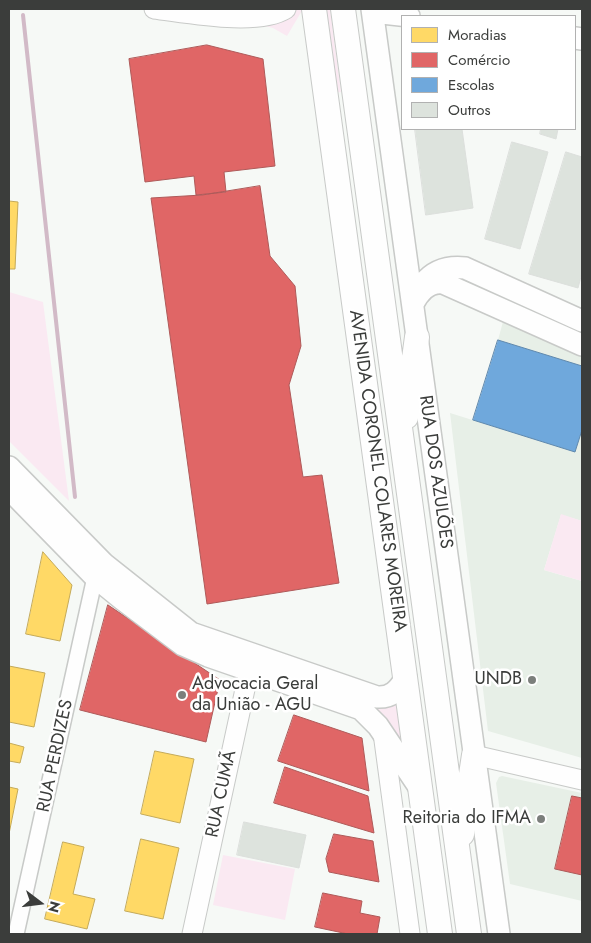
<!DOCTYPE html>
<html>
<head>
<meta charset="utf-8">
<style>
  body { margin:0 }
  #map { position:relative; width:591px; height:943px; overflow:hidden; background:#f6f9f6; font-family:Jost,sans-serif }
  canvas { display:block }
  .frame { position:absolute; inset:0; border:10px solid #3b3d3b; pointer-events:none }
  .legend { position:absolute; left:401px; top:15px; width:175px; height:115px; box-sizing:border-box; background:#fff; border:1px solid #b1b1b1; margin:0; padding:6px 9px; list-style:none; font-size:15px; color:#3b3d3b }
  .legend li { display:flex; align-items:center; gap:10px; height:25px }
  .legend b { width:25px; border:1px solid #b1b1b1 }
  .north { position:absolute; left:15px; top:878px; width:50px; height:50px; -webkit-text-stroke:4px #fff; paint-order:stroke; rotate:105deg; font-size:14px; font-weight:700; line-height:20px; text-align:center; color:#3b3d3b }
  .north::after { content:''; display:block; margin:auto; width:18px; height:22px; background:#3b3d3b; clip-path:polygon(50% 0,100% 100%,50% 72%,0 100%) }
</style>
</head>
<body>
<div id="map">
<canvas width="591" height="943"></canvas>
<div class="frame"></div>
<ul class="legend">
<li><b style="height:14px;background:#ffd966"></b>Moradias</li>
<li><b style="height:14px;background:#e06666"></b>Comércio</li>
<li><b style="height:14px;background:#6fa8dc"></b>Escolas</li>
<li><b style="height:14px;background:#dde3dd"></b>Outros</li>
</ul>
<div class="north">N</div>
</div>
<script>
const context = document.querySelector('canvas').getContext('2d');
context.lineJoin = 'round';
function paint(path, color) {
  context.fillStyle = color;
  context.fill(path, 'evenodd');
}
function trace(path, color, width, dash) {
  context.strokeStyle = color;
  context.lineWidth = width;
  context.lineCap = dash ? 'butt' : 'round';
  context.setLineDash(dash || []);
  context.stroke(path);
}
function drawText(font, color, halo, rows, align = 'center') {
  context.font = font + ' Jost,sans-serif';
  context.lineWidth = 5;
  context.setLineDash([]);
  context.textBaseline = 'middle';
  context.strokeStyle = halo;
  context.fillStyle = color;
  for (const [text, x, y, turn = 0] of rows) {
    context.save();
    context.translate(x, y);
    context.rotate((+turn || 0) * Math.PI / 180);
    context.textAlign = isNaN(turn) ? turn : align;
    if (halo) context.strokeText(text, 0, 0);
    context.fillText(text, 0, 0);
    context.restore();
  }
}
const built = new Path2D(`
  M 504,318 L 582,353 L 582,366 L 498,340 Z
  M 450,413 L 575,452 L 582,430 L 582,521 L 561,515 L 544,570 L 582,581 L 582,758 L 488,731 Z
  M 502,776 L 582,793 L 582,901 L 510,884 L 496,783 L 499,777 Z`);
const green = new Path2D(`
  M 295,9 L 303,9 L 287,36 L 273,28 L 261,25 Z
  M 322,9 L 330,9 L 341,92 L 334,93 Z
  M 9,292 L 43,302 L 69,501 L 9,441 Z
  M 561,514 L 582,521 L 582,581 L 544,570 Z
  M 400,699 L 409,759 L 377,708 L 367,700 Z
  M 223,855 L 295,869 L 285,920 L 213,905 Z`);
const homes = new Path2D(`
  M 9,201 L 18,202 L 15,269 L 9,269 Z
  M 43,552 L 72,585 L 60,641 L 26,634 Z
  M 9,666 L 45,673 L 34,727 L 9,722 Z
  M 9,743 L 24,747 L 20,763 L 9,761 Z
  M 155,751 L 194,759 L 180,823 L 141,814 Z
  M 9,787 L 18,789 L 9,834 Z
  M 141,839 L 179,848 L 163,919 L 125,911 Z
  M 63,842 L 84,847 L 73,894 L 95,899 L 87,929 L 45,919 Z`);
const shops = new Path2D(`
  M 207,45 L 263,59 L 275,166 L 224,172 L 226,192 L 196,195 L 194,176 L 145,182 L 129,59 Z
  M 260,186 L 270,256 L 295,286 L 301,346 L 289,385 L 303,477 L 322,475 L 339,583 L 207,604 L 151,198 L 202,195 Z
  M 108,605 L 220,680 L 206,742 L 80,710 Z
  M 294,715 L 362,738 L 369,791 L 278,761 Z
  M 285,767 L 368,796 L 374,833 L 274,803 Z
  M 572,796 L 582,798 L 582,875 L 555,869 Z
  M 334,834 L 373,841 L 379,882 L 329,872 L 326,859 Z
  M 323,893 L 362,901 L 360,913 L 380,917 L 377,934 L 348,934 L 315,927 Z`);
const schools = new Path2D(`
  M 498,340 L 582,366 L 582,430 L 575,452 L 473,420 Z`);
const stream = new Path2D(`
  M 23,15 L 75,497`);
const building = new Path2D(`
  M 415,129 L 462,129 L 473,208 L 426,215 Z
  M 541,129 L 558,129 L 556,139 L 540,134 Z
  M 512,142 L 548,152 L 520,249 L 485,239 Z
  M 566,152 L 582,157 L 582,273 L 578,288 L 529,274 Z
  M 244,822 L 306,835 L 299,868 L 237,855 Z`);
const minor = new Path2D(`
  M 16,934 L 95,577`);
const tertiary = new Path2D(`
  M 154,9 C 187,13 258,27 286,9
  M 383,733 L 410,934
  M 474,755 L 582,780
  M 192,934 L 252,657`);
const secondary = new Path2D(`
  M 372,9 L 499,934
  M 373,12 L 409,16
  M 575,38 L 582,39
  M 423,284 C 434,270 447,266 465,268 L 582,321
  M 413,304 C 419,292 428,281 443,283 L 582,345
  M 9,467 L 104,564 L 191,633 L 377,697 C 392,698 398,690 406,678
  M 9,489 L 95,577 L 122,599 L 183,645 L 208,656 L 361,709 L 378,726 L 421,790`);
const primary = new Path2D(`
  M 314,9 L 440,934
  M 343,9 L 469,934
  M 406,417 L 417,337
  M 462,834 L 474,755`);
const markers = [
  [532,680,5,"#7c7f7c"],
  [182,695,5,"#7c7f7c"],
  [541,819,5,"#7c7f7c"]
];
const streetNames = [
  ["AVENIDA CORONEL COLARES MOREIRA",377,471,82],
  ["RUA DOS AZULÕES",435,472,82],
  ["RUA PERDIZES",56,756,-78],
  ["RUA CUMÃ",222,794,-78]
];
const poiNames = [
  ["UNDB",522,680],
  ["Advocacia Geral",192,685,"left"],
  ["da União - AGU",192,706,"left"],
  ["Reitoria do IFMA",531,819]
];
paint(built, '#e7efe7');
paint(green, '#fae9f2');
paint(homes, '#ffd966');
trace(homes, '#c4aa59', 1);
paint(shops, '#e06666');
trace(shops, '#ae5a59', 1);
paint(schools, '#6fa8dc');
trace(schools, '#5f88ac', 1);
trace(stream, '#d2bac7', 4);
paint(building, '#dde3dd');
trace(building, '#dcdfdc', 1);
trace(minor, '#c8cac8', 18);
trace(tertiary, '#c8cac8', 21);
trace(secondary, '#c8cac8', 24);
trace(primary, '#c8cac8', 26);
trace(minor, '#fefefe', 15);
trace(tertiary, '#fefefe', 19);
trace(secondary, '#fefefe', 21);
trace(primary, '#fefefe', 24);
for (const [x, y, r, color] of markers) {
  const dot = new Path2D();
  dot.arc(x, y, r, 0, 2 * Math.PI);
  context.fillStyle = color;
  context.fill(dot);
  trace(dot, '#fff', 2);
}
drawText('18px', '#3b3d3b', '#fff', streetNames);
drawText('18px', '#3b3d3b', '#fff', poiNames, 'right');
</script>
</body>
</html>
